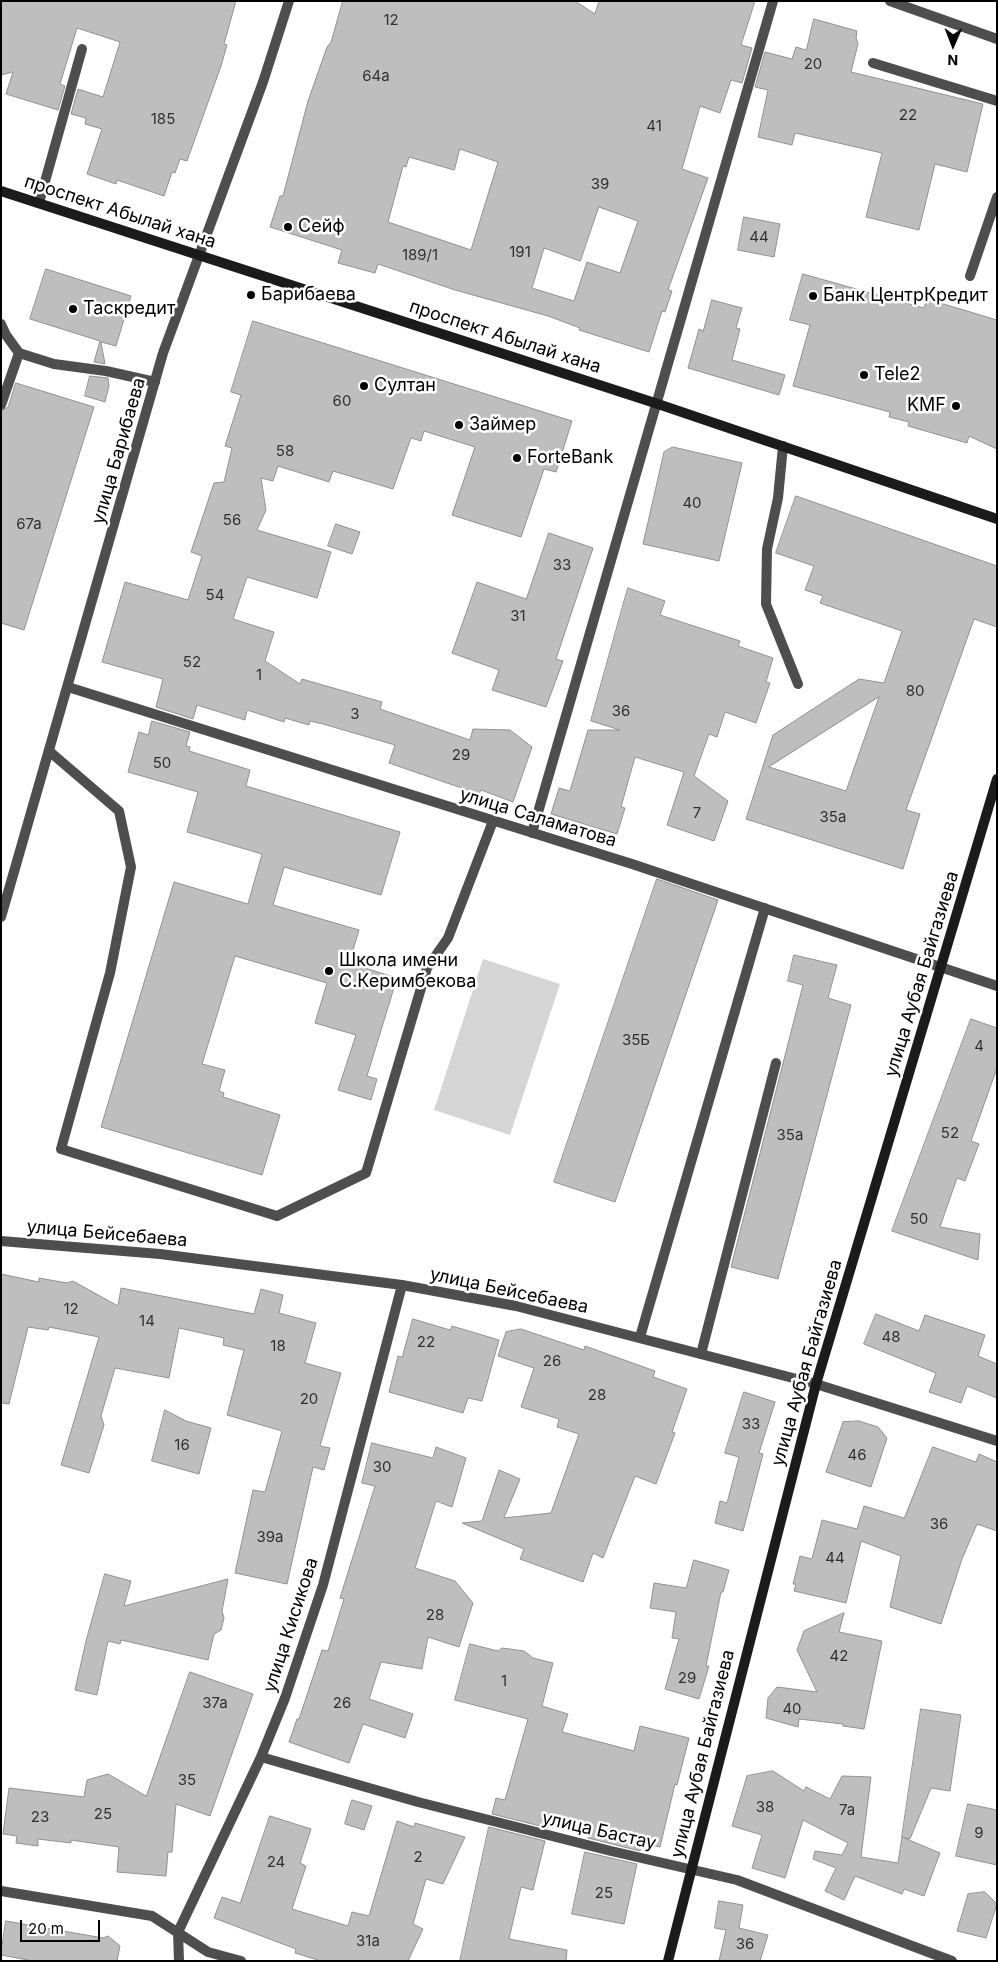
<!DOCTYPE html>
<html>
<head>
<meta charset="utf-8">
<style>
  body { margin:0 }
  #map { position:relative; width:998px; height:1962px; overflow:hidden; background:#fff; font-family:Inter,sans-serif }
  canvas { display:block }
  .frame { position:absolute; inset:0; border:2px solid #000; pointer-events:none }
  .north { position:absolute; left:928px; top:20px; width:50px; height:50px; -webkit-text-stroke:4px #fff; paint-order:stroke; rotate:181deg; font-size:14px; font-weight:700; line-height:20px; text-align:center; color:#000 }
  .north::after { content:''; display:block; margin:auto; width:18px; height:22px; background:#000; clip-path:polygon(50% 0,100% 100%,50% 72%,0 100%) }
  .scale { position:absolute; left:20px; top:1920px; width:80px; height:22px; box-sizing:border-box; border:2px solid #000; border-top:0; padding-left:6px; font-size:15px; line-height:18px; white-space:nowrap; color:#000; -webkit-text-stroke:4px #fff; paint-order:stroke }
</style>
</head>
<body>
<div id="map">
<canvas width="998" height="1962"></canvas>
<div class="frame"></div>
<div class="north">N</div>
<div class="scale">20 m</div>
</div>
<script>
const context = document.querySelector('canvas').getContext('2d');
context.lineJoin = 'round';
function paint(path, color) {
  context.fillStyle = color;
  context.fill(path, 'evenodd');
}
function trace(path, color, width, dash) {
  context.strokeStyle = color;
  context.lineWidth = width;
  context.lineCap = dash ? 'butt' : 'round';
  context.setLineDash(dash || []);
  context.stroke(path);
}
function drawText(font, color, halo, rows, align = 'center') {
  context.font = font + ' Inter,sans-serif';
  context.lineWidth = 5;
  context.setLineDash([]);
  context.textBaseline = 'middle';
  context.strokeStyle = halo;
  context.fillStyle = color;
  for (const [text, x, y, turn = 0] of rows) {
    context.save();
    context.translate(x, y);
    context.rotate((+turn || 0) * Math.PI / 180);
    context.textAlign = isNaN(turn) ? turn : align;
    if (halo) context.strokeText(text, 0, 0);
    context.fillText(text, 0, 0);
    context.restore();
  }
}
const green = new Path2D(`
  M 483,959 L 560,984 L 510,1135 L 434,1110 Z`);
const building = new Path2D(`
  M 1,1 L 236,1 L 224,44 L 227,45 L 221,66 L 187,161 L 180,159 L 175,173 L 172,172 L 164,196 L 117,180 L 116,184 L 87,174 L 102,129 L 85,124 L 86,118 L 71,114 L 78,89 L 103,97 L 120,42 L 77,28 L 60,84 L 65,86 L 58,110 L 6,94 L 13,72 L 1,75 Z
  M 343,1 L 575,1 L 595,14 L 599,1 L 755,1 L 741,45 L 752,48 L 742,83 L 731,80 L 720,113 L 700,106 L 682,169 L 708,178 L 668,290 L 672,291 L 665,312 L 662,311 L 649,352 L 579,330 L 580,328 L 548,316 L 455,290 L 378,264 L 375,273 L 338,263 L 342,250 L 270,227 L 280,196 L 283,196 L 308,101 L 327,47 L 331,42 ZM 460,149 L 498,162 L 471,250 L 388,222 L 403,166 L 406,167 L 409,157 L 454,170 ZM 599,207 L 638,221 L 620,273 L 587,262 L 574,301 L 532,288 L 544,248 L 580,261 Z
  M 814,19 L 857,31 L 856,38 L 858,44 L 851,72 L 983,104 L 967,172 L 935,164 L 919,230 L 866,217 L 882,153 L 795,133 L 792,145 L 758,137 L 768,90 L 755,87 L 765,52 L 792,59 L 796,47 L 806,50 Z
  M 744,217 L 780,224 L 774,257 L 738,250 Z
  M 46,269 L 131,296 L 116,346 L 101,342 L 105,364 L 94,362 L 100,341 L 30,319 Z
  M 803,274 L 924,308 L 927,299 L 997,320 L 997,449 L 969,436 L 967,443 L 908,426 L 909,422 L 889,417 L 890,412 L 793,386 L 810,325 L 790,320 Z
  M 712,300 L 742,308 L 736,328 L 740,329 L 732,360 L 785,375 L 779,395 L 688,368 L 699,329 L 703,331 Z
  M 253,321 L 572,421 L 556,472 L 544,469 L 521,537 L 452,515 L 475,447 L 424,431 L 421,441 L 411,438 L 393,489 L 333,471 L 329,482 L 278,466 L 273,481 L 261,478 L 266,510 L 257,530 L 331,552 L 317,598 L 247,577 L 233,619 L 274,632 L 265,661 L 300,684 L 302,679 L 382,702 L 380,709 L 470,740 L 473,729 L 510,730 L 532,747 L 513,802 L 481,790 L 479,794 L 389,763 L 395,745 L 323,724 L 310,721 L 309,725 L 285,718 L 284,722 L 247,710 L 245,720 L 197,705 L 193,719 L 156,707 L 163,679 L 102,662 L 125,582 L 188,600 L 202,556 L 191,552 L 214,483 L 224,482 L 232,448 L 225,446 L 241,395 L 231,392 Z
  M 90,376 L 108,378 L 109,386 L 105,402 L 85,396 Z
  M 16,383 L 94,407 L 24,630 L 1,623 L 1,412 L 8,407 Z
  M 673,447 L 742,463 L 719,561 L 643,544 L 664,452 Z
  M 796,496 L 997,566 L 997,627 L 974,619 L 906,810 L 920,814 L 903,869 L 746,819 L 773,735 L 859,679 L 884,683 L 902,631 L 820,603 L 823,596 L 805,590 L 814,566 L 776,553 ZM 879,697 L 846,791 L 769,767 Z
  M 336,524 L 360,532 L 352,554 L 328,546 Z
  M 549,533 L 593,548 L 556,659 L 563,661 L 546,707 L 492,690 L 499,670 L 452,653 L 477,582 L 526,599 Z
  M 628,588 L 665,601 L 660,615 L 740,641 L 738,646 L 773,658 L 766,682 L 770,683 L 756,723 L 725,712 L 717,737 L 709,734 L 694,776 L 728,801 L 714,841 L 667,825 L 684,772 L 635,757 L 621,807 L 625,808 L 617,834 L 551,814 L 559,788 L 570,791 L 588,730 L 620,730 L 591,721 Z
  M 152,721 L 190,732 L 186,746 L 190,747 L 189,751 L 250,770 L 246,786 L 400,832 L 381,895 L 284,867 L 273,905 L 359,930 L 349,963 L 397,978 L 367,1076 L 377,1079 L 371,1100 L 338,1090 L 356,1035 L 315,1023 L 327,983 L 235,956 L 202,1064 L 225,1070 L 219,1091 L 224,1093 L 223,1097 L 280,1115 L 262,1175 L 101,1127 L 174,882 L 248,904 L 262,854 L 187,832 L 198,792 L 128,772 L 139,732 L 148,735 Z
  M 657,879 L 718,900 L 615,1202 L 554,1182 Z
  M 794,955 L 837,965 L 828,998 L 851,1005 L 778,1279 L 731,1267 L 803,985 L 788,981 Z
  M 971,1019 L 997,1028 L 997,1068 L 971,1141 L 979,1144 L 965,1181 L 957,1178 L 940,1227 L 980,1234 L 978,1260 L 892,1231 Z
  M 1,1274 L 39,1282 L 39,1278 L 67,1283 L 73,1281 L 118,1306 L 121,1288 L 254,1314 L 261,1289 L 283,1295 L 279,1313 L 316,1323 L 305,1363 L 341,1373 L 320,1446 L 330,1448 L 324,1470 L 313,1467 L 287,1584 L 235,1573 L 253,1490 L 265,1492 L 282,1431 L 227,1415 L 244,1350 L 223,1345 L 224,1338 L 179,1328 L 169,1378 L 115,1368 L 101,1416 L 104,1425 L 89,1473 L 61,1465 L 99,1337 L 49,1327 L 48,1330 L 28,1327 L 9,1404 L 1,1403 Z
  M 876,1314 L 919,1331 L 925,1315 L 985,1335 L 978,1356 L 997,1364 L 997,1398 L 967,1386 L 961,1403 L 929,1392 L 936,1373 L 864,1344 Z
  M 413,1319 L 450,1330 L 452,1326 L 499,1340 L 482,1401 L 468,1398 L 463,1413 L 389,1392 L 398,1356 L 402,1357 Z
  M 521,1329 L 584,1350 L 585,1346 L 655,1371 L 653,1377 L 687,1389 L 672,1432 L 675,1433 L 656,1484 L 635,1476 L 603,1558 L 593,1553 L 583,1582 L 520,1559 L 524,1549 L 462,1523 L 482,1521 L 499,1470 L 520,1479 L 504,1518 L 551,1513 L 579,1434 L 557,1427 L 559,1419 L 521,1407 L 534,1368 L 498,1356 L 506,1332 Z
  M 744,1392 L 775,1402 L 759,1453 L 763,1454 L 743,1531 L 715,1523 L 720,1501 L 727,1503 L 739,1457 L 725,1453 Z
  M 165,1410 L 186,1421 L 211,1428 L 199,1474 L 152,1461 Z
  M 859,1421 L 878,1427 L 887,1438 L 871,1487 L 826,1472 L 843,1422 Z
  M 372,1443 L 433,1458 L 436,1447 L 466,1458 L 452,1507 L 436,1501 L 415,1568 L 455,1581 L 473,1603 L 459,1647 L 428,1637 L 422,1669 L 381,1662 L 369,1699 L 413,1714 L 405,1738 L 363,1724 L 349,1763 L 289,1742 L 297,1719 L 299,1719 L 322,1650 L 328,1651 L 344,1599 L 340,1598 L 375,1486 L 362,1483 Z
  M 933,1447 L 976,1462 L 979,1454 L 997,1462 L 997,1531 L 977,1524 L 962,1559 L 941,1624 L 890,1607 L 901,1556 L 861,1541 L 846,1603 L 794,1591 L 796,1584 L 793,1584 L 800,1556 L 812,1559 L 822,1520 L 857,1529 L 864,1506 L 904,1518 Z
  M 694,1560 L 729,1570 L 723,1592 L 721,1592 L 706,1666 L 709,1666 L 699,1699 L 665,1689 L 679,1639 L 672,1638 L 676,1612 L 650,1608 L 654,1583 L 686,1588 Z
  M 105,1574 L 131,1581 L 124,1606 L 228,1579 L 222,1611 L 224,1618 L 221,1630 L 214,1634 L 208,1660 L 121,1640 L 120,1644 L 108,1641 L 97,1695 L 75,1690 L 86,1641 Z
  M 844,1613 L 839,1632 L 882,1641 L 864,1729 L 843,1726 L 843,1724 L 799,1719 L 798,1727 L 766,1718 L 768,1698 L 777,1687 L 817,1692 L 797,1650 L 804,1631 Z
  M 470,1644 L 498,1651 L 502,1648 L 524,1651 L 533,1658 L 553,1663 L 542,1706 L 568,1714 L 562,1732 L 634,1751 L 640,1726 L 689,1738 L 677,1785 L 675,1784 L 660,1847 L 642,1843 L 640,1851 L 588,1838 L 590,1832 L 549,1822 L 548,1828 L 492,1814 L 496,1798 L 505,1800 L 528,1719 L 455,1700 Z
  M 190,1672 L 253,1694 L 210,1816 L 176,1804 L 172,1852 L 168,1852 L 166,1876 L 117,1872 L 119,1847 L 71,1840 L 71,1843 L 38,1839 L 38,1846 L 16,1843 L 17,1836 L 3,1834 L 9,1788 L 84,1797 L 87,1780 L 108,1774 L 146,1796 Z
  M 921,1709 L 961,1715 L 950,1791 L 931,1788 L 910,1839 L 902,1837 Z
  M 773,1771 L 804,1791 L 806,1787 L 830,1799 L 842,1776 L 871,1777 L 861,1857 L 898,1863 L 902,1837 L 940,1853 L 924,1896 L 904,1889 L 902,1894 L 855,1876 L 844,1900 L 825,1891 L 836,1868 L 813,1859 L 815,1851 L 842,1855 L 848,1843 L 803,1820 L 785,1878 L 752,1868 L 762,1835 L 732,1826 L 747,1776 Z
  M 352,1800 L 372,1806 L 364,1830 L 345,1824 Z
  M 968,1804 L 997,1810 L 997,1865 L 956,1856 Z
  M 270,1816 L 311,1829 L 300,1863 L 306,1866 L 292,1909 L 348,1926 L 352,1912 L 369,1916 L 397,1821 L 414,1827 L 415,1823 L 465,1837 L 443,1884 L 426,1879 L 413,1924 L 423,1929 L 408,1961 L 321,1961 L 295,1953 L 296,1949 L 214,1918 L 222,1897 L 240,1903 Z
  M 489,1827 L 545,1841 L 533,1890 L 521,1887 L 509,1939 L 567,1950 L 566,1961 L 460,1961 Z
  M 585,1852 L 637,1864 L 624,1924 L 572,1914 Z
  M 985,1892 L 997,1904 L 986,1938 L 957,1931 L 968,1894 Z
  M 719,1901 L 743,1905 L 739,1928 L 768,1935 L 760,1961 L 719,1961 L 726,1930 L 715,1928 Z
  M 6,1921 L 103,1938 L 108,1936 L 120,1946 L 117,1961 L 33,1961 L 1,1955 Z`);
const service = new Path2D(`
  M 873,63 L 997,101
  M 39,203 L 82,49
  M 970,276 L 997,197
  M 1,324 L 6,335 L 19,353 L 54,364 L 106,371 L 155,382
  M 1,405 L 19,353
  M 783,446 L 778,498 L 767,549 L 766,604 L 798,684
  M 49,751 L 119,811 L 131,867 L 110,973 L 61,1149 L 277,1216 L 366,1173 L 427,968 L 448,938 L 493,821
  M 701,1354 L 776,1063`);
const minor = new Path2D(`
  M 68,687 L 632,864 L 997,986
  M 532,833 L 773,1
  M 1,1241 L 160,1254 L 402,1285 L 516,1306 L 816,1384 L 997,1441
  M 640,1337 L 765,908
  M 261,1757 L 418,1802 L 611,1851 L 737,1880 L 952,1961
  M 1,1891 L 152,1916 L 208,1952 L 241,1961
  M 179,1961 L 178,1932 L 261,1757 L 285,1698 L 323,1585 L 402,1285`);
const tertiary = new Path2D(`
  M 890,1 L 997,39
  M 1,917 L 163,353 L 263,82 L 289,1`);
const secondary = new Path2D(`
  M 1,191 L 658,404 L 997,519
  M 668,1961 L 816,1384 L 997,779`);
const markers = [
  [288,227,5,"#000"],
  [251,295,5,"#000"],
  [813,296,5,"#000"],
  [73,309,5,"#000"],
  [864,375,5,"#000"],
  [364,386,5,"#000"],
  [956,406,5,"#000"],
  [459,425,5,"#000"],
  [517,458,5,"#000"],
  [329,971,5,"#000"]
];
const numberNames = [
  ["12",391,20],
  ["20",813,64],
  ["64а",376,76],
  ["22",908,115],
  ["185",163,119],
  ["41",654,126],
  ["39",600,184],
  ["44",759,237],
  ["191",520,252],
  ["189/1",420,255],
  ["60",342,401],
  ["58",285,451],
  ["40",692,503],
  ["56",232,520],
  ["67а",29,524],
  ["33",562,565],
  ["54",215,595],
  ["31",518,616],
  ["52",192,662],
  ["1",259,675],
  ["80",915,691],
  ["36",621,711],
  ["3",355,714],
  ["29",461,755],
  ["50",162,763],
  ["7",697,813],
  ["35а",833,817],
  ["35Б",636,1040],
  ["4",979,1046],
  ["52",950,1133],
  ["35а",790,1135],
  ["50",919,1219],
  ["12",71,1309],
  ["14",147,1321],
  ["48",891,1337],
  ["22",426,1342],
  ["18",278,1346],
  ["26",552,1361],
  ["28",597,1395],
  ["20",309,1399],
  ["33",751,1424],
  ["16",182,1445],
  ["46",857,1455],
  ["30",382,1467],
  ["36",939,1524],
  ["39а",270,1537],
  ["44",835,1558],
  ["28",435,1615],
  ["42",839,1656],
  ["29",687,1678],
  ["1",504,1681],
  ["37а",215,1703],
  ["26",342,1703],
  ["40",792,1709],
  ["35",187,1780],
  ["38",765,1807],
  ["7а",847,1810],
  ["25",103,1814],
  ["23",40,1817],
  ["9",979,1833],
  ["2",418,1857],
  ["24",276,1862],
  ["25",604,1893],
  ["31а",368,1941],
  ["36",745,1944]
];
const streetNames = [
  ["проспект Абылай хана",120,212,18],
  ["проспект Абылай хана",505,337,18],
  ["улица Барибаева",119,451,-74],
  ["улица Саламатова",538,818,17],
  ["улица Аубая Байгазиева",922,974,-73],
  ["улица Бейсебаева",107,1234,5],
  ["улица Бейсебаева",509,1291,12],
  ["улица Аубая Байгазиева",807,1363,-74],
  ["улица Кисикова",291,1625,-72],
  ["улица Аубая Байгазиева",703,1754,-76],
  ["улица Бастау",599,1831,13]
];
const poiNames = [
  ["Сейф",298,227],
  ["Барибаева",261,295],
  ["Банк ЦентрКредит",823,296],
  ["Таскредит",83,309],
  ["Tele2",874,375],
  ["Султан",374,386],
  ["KMF",946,406,"right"],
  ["Займер",469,425],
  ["ForteBank",527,458],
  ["Школа имени",339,961],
  ["С.Керимбекова",339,982]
];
paint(green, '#d5d5d5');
paint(building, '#bebebe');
trace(building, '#929292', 1);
trace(service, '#4e4e4e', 10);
trace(minor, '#4e4e4e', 10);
trace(tertiary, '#4e4e4e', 10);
trace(secondary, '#1b1b1b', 10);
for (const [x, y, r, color] of markers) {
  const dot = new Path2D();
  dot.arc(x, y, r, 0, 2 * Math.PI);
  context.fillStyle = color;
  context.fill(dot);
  trace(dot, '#fff', 2);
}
drawText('15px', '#303030', null, numberNames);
drawText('18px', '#000', '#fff', streetNames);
drawText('18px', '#000', '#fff', poiNames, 'left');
</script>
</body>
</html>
